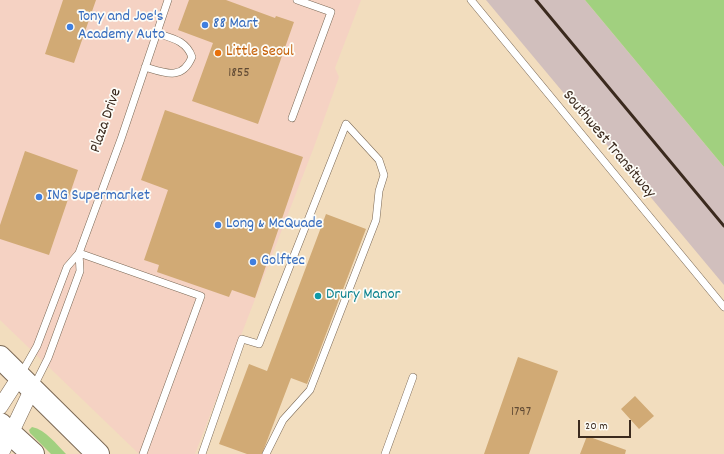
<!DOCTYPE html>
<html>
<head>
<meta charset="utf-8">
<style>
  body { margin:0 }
  #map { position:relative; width:724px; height:454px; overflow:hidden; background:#f2ddbe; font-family:Dekko,sans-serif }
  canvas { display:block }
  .scale { position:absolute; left:578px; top:420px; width:53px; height:18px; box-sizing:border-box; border:2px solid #3b2a1e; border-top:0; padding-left:5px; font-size:12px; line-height:14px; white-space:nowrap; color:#3b2a1e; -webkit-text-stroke:3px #fdfcf7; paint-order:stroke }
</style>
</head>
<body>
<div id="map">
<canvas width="724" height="454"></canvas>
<div class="scale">20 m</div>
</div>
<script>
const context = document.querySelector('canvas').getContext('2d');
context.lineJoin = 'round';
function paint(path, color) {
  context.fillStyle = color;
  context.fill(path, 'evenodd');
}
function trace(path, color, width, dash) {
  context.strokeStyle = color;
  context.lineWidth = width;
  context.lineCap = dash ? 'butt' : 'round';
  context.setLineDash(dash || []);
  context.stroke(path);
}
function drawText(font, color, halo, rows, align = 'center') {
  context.font = font + ' Dekko,sans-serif';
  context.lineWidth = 3.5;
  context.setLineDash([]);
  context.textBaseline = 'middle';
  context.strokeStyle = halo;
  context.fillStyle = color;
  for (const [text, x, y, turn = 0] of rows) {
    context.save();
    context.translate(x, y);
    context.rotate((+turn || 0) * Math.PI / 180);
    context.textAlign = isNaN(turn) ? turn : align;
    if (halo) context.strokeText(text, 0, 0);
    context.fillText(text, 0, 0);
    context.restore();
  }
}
const built = new Path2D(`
  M 0,0 L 361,0 L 335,68 L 339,77 L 314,147 L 195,454 L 139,454 L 0,320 Z`);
const industrial = new Path2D(`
  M 486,0 L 585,0 L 724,167 L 724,285 Z`);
const green = new Path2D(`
  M 585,0 L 724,0 L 724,167 Z
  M 32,427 C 46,430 56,444 66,454 L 51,454 L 30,433 L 29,430 Z`);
const building = new Path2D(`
  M 63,0 L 96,0 L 74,63 L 45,54 Z
  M 189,0 L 226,0 L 275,18 L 276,16 L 294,22 L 258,124 L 192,101 L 213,43 L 178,30 Z
  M 165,110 L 303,157 L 255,298 L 232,290 L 229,297 L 157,272 L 159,265 L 144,260 L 168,190 L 141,180 Z
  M 25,151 L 78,170 L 49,255 L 0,239 L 0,225 Z
  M 326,214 L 366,229 L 307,384 L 291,378 L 262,454 L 247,454 L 219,444 L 249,364 L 267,371 Z
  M 518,357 L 558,371 L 529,454 L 484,454 Z
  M 635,396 L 654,416 L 639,429 L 621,409 Z
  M 587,436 L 626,450 L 625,454 L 580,454 Z`);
const service = new Path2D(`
  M 471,0 L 724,307
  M 145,67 C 165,73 182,81 192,57 C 186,40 171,38 156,33
  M 292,118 L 331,12 L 297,0
  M 79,253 L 201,296 L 143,454
  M 21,374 L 37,346 L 67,267 L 79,253 L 121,139 L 168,0
  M 34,386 L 48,358 L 80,271 L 79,253
  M 202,454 L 242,339 L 259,344 L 346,124 L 379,160 L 384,175 L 379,191 L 376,220 L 310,390 L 283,420 L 266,454
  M 385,454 L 413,377`);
const minor = new Path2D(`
  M 0,407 L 20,376
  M 1,454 L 32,389`);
const primary = new Path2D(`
  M 0,357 L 98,454
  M 0,424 L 33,454`);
const rail = new Path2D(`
  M 536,0 L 724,226`);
const markers = [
  [205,25,4,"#3f7fe0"],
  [70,27,4,"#3f7fe0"],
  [218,53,4,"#e8710a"],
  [39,197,4,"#3f7fe0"],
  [218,225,4,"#3f7fe0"],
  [253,262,4,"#3f7fe0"],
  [318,296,4,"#0f9aa8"]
];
const numberNames = [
  ["1855",239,74],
  ["1797",521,413]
];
const shopNames = [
  ["Tony and Joe's",78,18],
  ["Academy Auto",78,36],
  ["88 Mart",213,25],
  ["ING Supermarket",47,197],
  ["Long & McQuade",226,225],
  ["Golftec",261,262]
];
const foodNames = [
  ["Little Seoul",226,53]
];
const streetNames = [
  ["Plaza Drive",107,121,-71],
  ["Southwest Transitway",608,145,50]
];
const cultureNames = [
  ["Drury Manor",326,296]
];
paint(built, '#f5d2c3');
paint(industrial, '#d1bfbd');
paint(green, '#a1d07f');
paint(building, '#d1aa75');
trace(service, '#7b6956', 8);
trace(minor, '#7b6956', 16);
trace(primary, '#7b6956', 24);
trace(service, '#fff', 7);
trace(minor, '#fff', 15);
trace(primary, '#fff', 22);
trace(rail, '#3b2a1e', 3);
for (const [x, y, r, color] of markers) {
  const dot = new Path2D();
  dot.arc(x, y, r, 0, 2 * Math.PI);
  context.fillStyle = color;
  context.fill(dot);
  trace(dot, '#fdfcf7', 1.5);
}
drawText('14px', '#604a34', null, numberNames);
drawText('16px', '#366cbe', '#fdfcf7', shopNames, 'left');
drawText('16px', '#c56008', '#fdfcf7', foodNames, 'left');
drawText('16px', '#3b2a1e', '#fdfcf7', streetNames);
drawText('16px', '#0d838f', '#fdfcf7', cultureNames, 'left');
</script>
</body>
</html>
